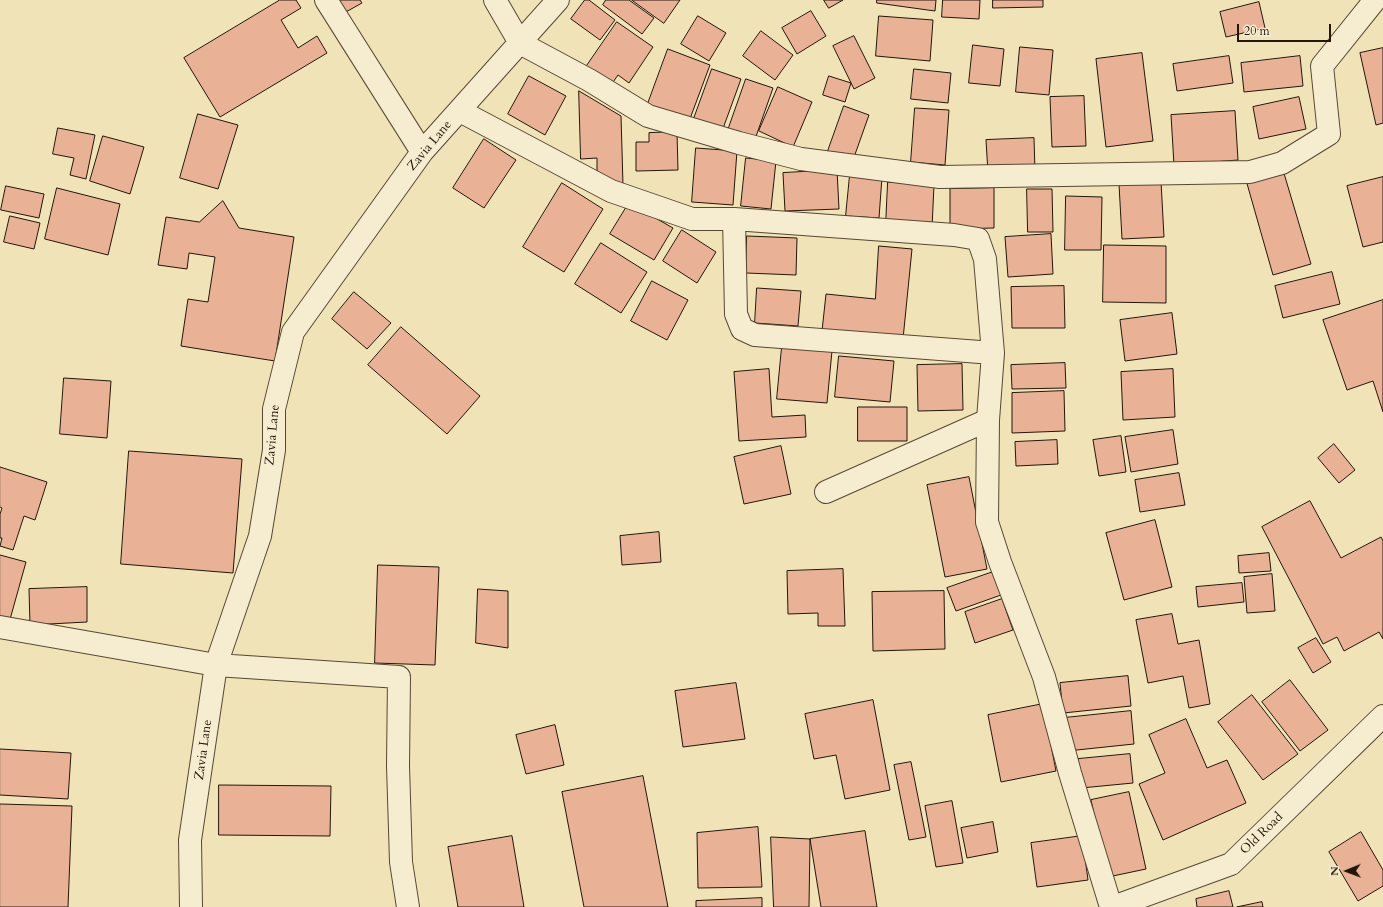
<!DOCTYPE html>
<html>
<head>
<meta charset="utf-8">
<style>
  body { margin:0 }
  #map { position:relative; width:1383px; height:907px; overflow:hidden; background:#f1e3b8; font-family:Cardo,serif }
  canvas { display:block }
  .north { position:absolute; left:1327px; top:851px; width:40px; height:40px; -webkit-text-stroke:3px #f6edd1; paint-order:stroke; rotate:269deg; font-size:11px; font-weight:700; line-height:16px; text-align:center; color:#231507 }
  .north::after { content:''; display:block; margin:auto; width:14px; height:18px; background:#231507; clip-path:polygon(50% 0,100% 100%,50% 72%,0 100%) }
  .scale { position:absolute; left:1237px; top:24px; width:94px; height:18px; box-sizing:border-box; border:2px solid #231507; border-top:0; padding-left:5px; font-size:12px; line-height:14px; white-space:nowrap; color:#231507; -webkit-text-stroke:3px #f6edd1; paint-order:stroke }
</style>
</head>
<body>
<div id="map">
<canvas width="1383" height="907"></canvas>
<div class="north">N</div>
<div class="scale">20 m</div>
</div>
<script>
const context = document.querySelector('canvas').getContext('2d');
context.lineJoin = 'round';
function paint(path, color) {
  context.fillStyle = color;
  context.fill(path, 'evenodd');
}
function trace(path, color, width, dash) {
  context.strokeStyle = color;
  context.lineWidth = width;
  context.lineCap = dash ? 'butt' : 'round';
  context.setLineDash(dash || []);
  context.stroke(path);
}
function drawText(font, color, halo, rows, align = 'center') {
  context.font = font + ' Cardo,serif';
  context.lineWidth = 3;
  context.setLineDash([]);
  context.textBaseline = 'middle';
  context.strokeStyle = halo;
  context.fillStyle = color;
  for (const [text, x, y, turn = 0] of rows) {
    context.save();
    context.translate(x, y);
    context.rotate((+turn || 0) * Math.PI / 180);
    context.textAlign = isNaN(turn) ? turn : align;
    if (halo) context.strokeText(text, 0, 0);
    context.fillText(text, 0, 0);
    context.restore();
  }
}
const building = new Path2D(`
  M 280,0 L 296,0 L 301,8 L 281,20 L 298,48 L 317,36 L 327,53 L 220,117 L 184,58 Z
  M 338,0 L 360,0 L 362,3 L 344,13 Z
  M 585,0 L 589,0 L 615,20 L 600,40 L 571,19 Z
  M 606,0 L 629,0 L 654,18 L 642,34 L 603,5 Z
  M 632,0 L 680,0 L 664,23 Z
  M 824,0 L 843,0 L 829,8 Z
  M 877,0 L 936,0 L 935,11 L 877,3 Z
  M 943,0 L 980,0 L 979,19 L 942,17 Z
  M 993,0 L 1043,0 L 1043,7 L 993,8 Z
  M 1259,2 L 1265,28 L 1226,37 L 1220,12 Z
  M 811,11 L 826,36 L 797,54 L 782,28 Z
  M 698,16 L 726,33 L 709,61 L 681,44 Z
  M 879,16 L 933,20 L 930,61 L 876,56 Z
  M 617,22 L 653,47 L 629,83 L 618,75 L 611,85 L 586,67 Z
  M 761,31 L 793,55 L 775,80 L 743,56 Z
  M 854,36 L 875,78 L 854,89 L 833,46 Z
  M 973,45 L 1004,49 L 1000,86 L 969,83 Z
  M 1020,47 L 1053,50 L 1049,95 L 1016,92 Z
  M 1383,48 L 1383,123 L 1376,125 L 1360,53 Z
  M 668,49 L 710,65 L 688,124 L 646,109 Z
  M 1142,53 L 1153,141 L 1106,147 L 1096,59 Z
  M 1229,56 L 1233,83 L 1177,91 L 1173,64 Z
  M 1300,56 L 1303,86 L 1244,92 L 1241,63 Z
  M 712,69 L 741,79 L 721,134 L 692,124 Z
  M 914,69 L 951,73 L 948,103 L 911,99 Z
  M 529,76 L 566,96 L 545,135 L 508,114 Z
  M 829,76 L 851,83 L 845,102 L 823,95 Z
  M 746,79 L 773,88 L 753,145 L 726,136 Z
  M 778,87 L 812,102 L 793,147 L 759,131 Z
  M 579,91 L 621,116 L 623,185 L 597,175 L 597,158 L 581,159 Z
  M 1084,96 L 1086,146 L 1052,147 L 1050,97 Z
  M 1299,97 L 1306,129 L 1259,139 L 1253,107 Z
  M 844,106 L 869,115 L 853,160 L 828,151 Z
  M 915,108 L 949,110 L 945,165 L 911,162 Z
  M 1235,111 L 1238,160 L 1174,165 L 1171,115 Z
  M 198,114 L 238,125 L 218,189 L 180,178 Z
  M 58,128 L 95,135 L 86,179 L 70,175 L 74,158 L 53,154 Z
  M 677,132 L 678,170 L 636,171 L 636,142 L 649,142 L 649,133 Z
  M 103,136 L 144,147 L 130,194 L 90,181 Z
  M 1034,138 L 1035,171 L 988,173 L 986,140 Z
  M 484,139 L 516,160 L 484,208 L 453,188 Z
  M 696,148 L 737,151 L 733,205 L 692,202 Z
  M 746,158 L 776,161 L 771,209 L 741,206 Z
  M 837,170 L 839,209 L 785,211 L 783,173 Z
  M 1283,170 L 1311,264 L 1273,275 L 1246,180 Z
  M 850,175 L 882,177 L 879,218 L 846,216 Z
  M 1383,177 L 1383,242 L 1363,247 L 1347,186 Z
  M 1161,181 L 1164,237 L 1122,239 L 1119,184 Z
  M 888,182 L 934,185 L 932,228 L 886,225 Z
  M 562,183 L 603,209 L 564,272 L 523,247 Z
  M 6,186 L 44,194 L 39,218 L 1,210 Z
  M 57,188 L 120,204 L 108,255 L 45,239 Z
  M 994,188 L 994,228 L 950,229 L 950,189 Z
  M 1027,189 L 1052,189 L 1053,232 L 1028,232 Z
  M 1066,196 L 1102,197 L 1101,250 L 1065,250 Z
  M 223,201 L 239,228 L 294,237 L 275,361 L 181,346 L 188,299 L 208,302 L 215,257 L 189,253 L 187,269 L 158,265 L 166,217 L 199,222 Z
  M 629,203 L 673,228 L 654,260 L 610,234 Z
  M 10,216 L 40,223 L 34,249 L 4,242 Z
  M 682,230 L 716,252 L 697,283 L 663,261 Z
  M 1051,234 L 1053,274 L 1008,277 L 1005,237 Z
  M 747,236 L 797,238 L 796,275 L 746,273 Z
  M 601,243 L 647,272 L 621,313 L 575,284 Z
  M 1104,245 L 1166,246 L 1166,303 L 1103,302 Z
  M 879,246 L 912,249 L 903,339 L 822,331 L 826,294 L 875,299 Z
  M 1332,272 L 1340,304 L 1283,318 L 1275,286 Z
  M 652,281 L 688,300 L 667,340 L 631,321 Z
  M 1064,286 L 1065,328 L 1012,328 L 1011,287 Z
  M 757,288 L 801,291 L 798,326 L 755,323 Z
  M 354,292 L 391,323 L 367,349 L 332,319 Z
  M 1383,300 L 1383,412 L 1373,381 L 1347,390 L 1323,320 Z
  M 1172,313 L 1177,354 L 1125,361 L 1120,320 Z
  M 401,327 L 480,396 L 447,434 L 368,365 Z
  M 782,347 L 832,351 L 827,403 L 777,399 Z
  M 839,356 L 894,361 L 890,402 L 835,397 Z
  M 1065,363 L 1066,388 L 1012,389 L 1011,365 Z
  M 962,364 L 963,410 L 918,411 L 917,365 Z
  M 769,369 L 772,417 L 805,415 L 806,437 L 739,441 L 734,372 Z
  M 1173,369 L 1175,417 L 1123,420 L 1121,372 Z
  M 64,378 L 111,381 L 107,438 L 60,434 Z
  M 1064,391 L 1065,431 L 1012,433 L 1012,393 Z
  M 858,407 L 907,407 L 907,441 L 858,441 Z
  M 1173,430 L 1178,464 L 1131,472 L 1125,437 Z
  M 1121,436 L 1126,472 L 1099,476 L 1093,440 Z
  M 1057,440 L 1058,464 L 1016,466 L 1015,442 Z
  M 1334,444 L 1355,470 L 1339,483 L 1318,458 Z
  M 781,446 L 791,494 L 744,504 L 734,457 Z
  M 129,451 L 242,459 L 233,573 L 121,564 Z
  M 0,467 L 47,482 L 35,520 L 24,516 L 13,550 L 0,546 L 2,538 L 0,538 L 0,514 L 2,508 L 0,507 Z
  M 1179,473 L 1185,505 L 1140,512 L 1135,480 Z
  M 969,477 L 987,569 L 945,577 L 927,485 Z
  M 1310,501 L 1341,558 L 1381,537 L 1383,541 L 1383,639 L 1379,632 L 1344,651 L 1337,637 L 1323,644 L 1262,527 Z
  M 1155,520 L 1172,587 L 1124,600 L 1106,533 Z
  M 659,532 L 661,562 L 622,565 L 620,536 Z
  M 1269,553 L 1271,571 L 1239,573 L 1238,556 Z
  M 0,555 L 26,562 L 9,623 L 0,620 Z
  M 378,565 L 439,567 L 435,665 L 375,663 Z
  M 843,569 L 845,626 L 818,626 L 818,613 L 788,614 L 787,571 Z
  M 993,572 L 1001,595 L 956,611 L 947,588 Z
  M 1272,574 L 1275,611 L 1247,613 L 1244,577 Z
  M 1242,583 L 1244,602 L 1198,607 L 1196,587 Z
  M 87,587 L 87,622 L 30,625 L 29,589 Z
  M 478,589 L 508,591 L 508,648 L 476,643 Z
  M 944,591 L 945,649 L 873,651 L 872,592 Z
  M 1002,599 L 1013,630 L 975,643 L 965,612 Z
  M 1172,614 L 1178,644 L 1199,640 L 1210,704 L 1189,708 L 1183,676 L 1148,683 L 1136,620 Z
  M 1316,638 L 1331,662 L 1313,673 L 1298,648 Z
  M 1128,676 L 1131,706 L 1063,713 L 1060,683 Z
  M 1290,680 L 1328,730 L 1300,751 L 1262,702 Z
  M 736,683 L 745,739 L 683,747 L 675,691 Z
  M 1252,695 L 1298,754 L 1263,780 L 1218,722 Z
  M 873,700 L 890,790 L 845,799 L 836,755 L 814,759 L 805,714 Z
  M 1043,704 L 1056,771 L 1001,782 L 988,715 Z
  M 1131,711 L 1134,744 L 1067,751 L 1064,718 Z
  M 1186,719 L 1207,768 L 1227,760 L 1246,803 L 1163,840 L 1139,784 L 1165,773 L 1149,735 Z
  M 555,725 L 564,765 L 526,774 L 516,735 Z
  M 0,749 L 71,753 L 68,799 L 0,795 Z
  M 1130,754 L 1133,783 L 1081,788 L 1078,759 Z
  M 911,762 L 926,837 L 909,840 L 894,765 Z
  M 643,776 L 668,907 L 584,907 L 562,792 Z
  M 219,785 L 331,786 L 330,836 L 219,835 Z
  M 1129,792 L 1146,869 L 1108,877 L 1091,800 Z
  M 952,801 L 963,863 L 936,867 L 925,806 Z
  M 0,804 L 72,806 L 68,907 L 0,907 Z
  M 993,822 L 998,852 L 967,858 L 961,828 Z
  M 758,827 L 762,887 L 698,888 L 697,833 Z
  M 865,831 L 877,907 L 821,907 L 810,839 Z
  M 1361,832 L 1383,870 L 1383,886 L 1358,901 L 1329,852 Z
  M 512,836 L 524,907 L 458,907 L 448,847 Z
  M 1082,836 L 1088,880 L 1037,887 L 1031,843 Z
  M 771,837 L 810,839 L 809,907 L 774,907 Z
  M 1229,891 L 1233,907 L 1197,907 L 1196,899 Z
  M 762,898 L 762,907 L 696,907 L 696,901 Z
  M 1262,902 L 1263,907 L 1237,907 Z`);
const minor = new Path2D(`
  M 326,0 L 422,152
  M 495,0 L 520,43 L 589,80 L 648,116 L 739,143 L 801,159 L 940,177 L 1250,172 L 1282,163 L 1329,134 L 1322,66 L 1375,0
  M 460,111 L 611,191 L 692,219 L 734,219 L 954,235 L 978,239 L 985,259 L 993,353 L 988,420 L 987,522 L 1000,562 L 1044,677 L 1070,773 L 1111,907
  M 734,219 L 736,314 L 742,329 L 755,335 L 993,353
  M 826,492 L 988,420
  M 0,627 L 216,665 L 399,677 L 398,766 L 401,862 L 408,907
  M 191,907 L 190,840 L 216,665 L 260,536 L 274,450 L 274,409 L 293,332 L 422,152 L 558,0
  M 1113,907 L 1231,864 L 1383,716`);
const streetNames = [
  ["Zavia Lane",430,146,-50],
  ["Zavia Lane",273,435,-85],
  ["Zavia Lane",204,750,-82],
  ["Old Road",1262,834,-44]
];
paint(building, '#e9b297');
trace(building, '#231507', 1);
trace(minor, '#564833', 24);
trace(minor, '#f6edd1', 22);
drawText('13px', '#231507', '#f6edd1', streetNames);
</script>
</body>
</html>
